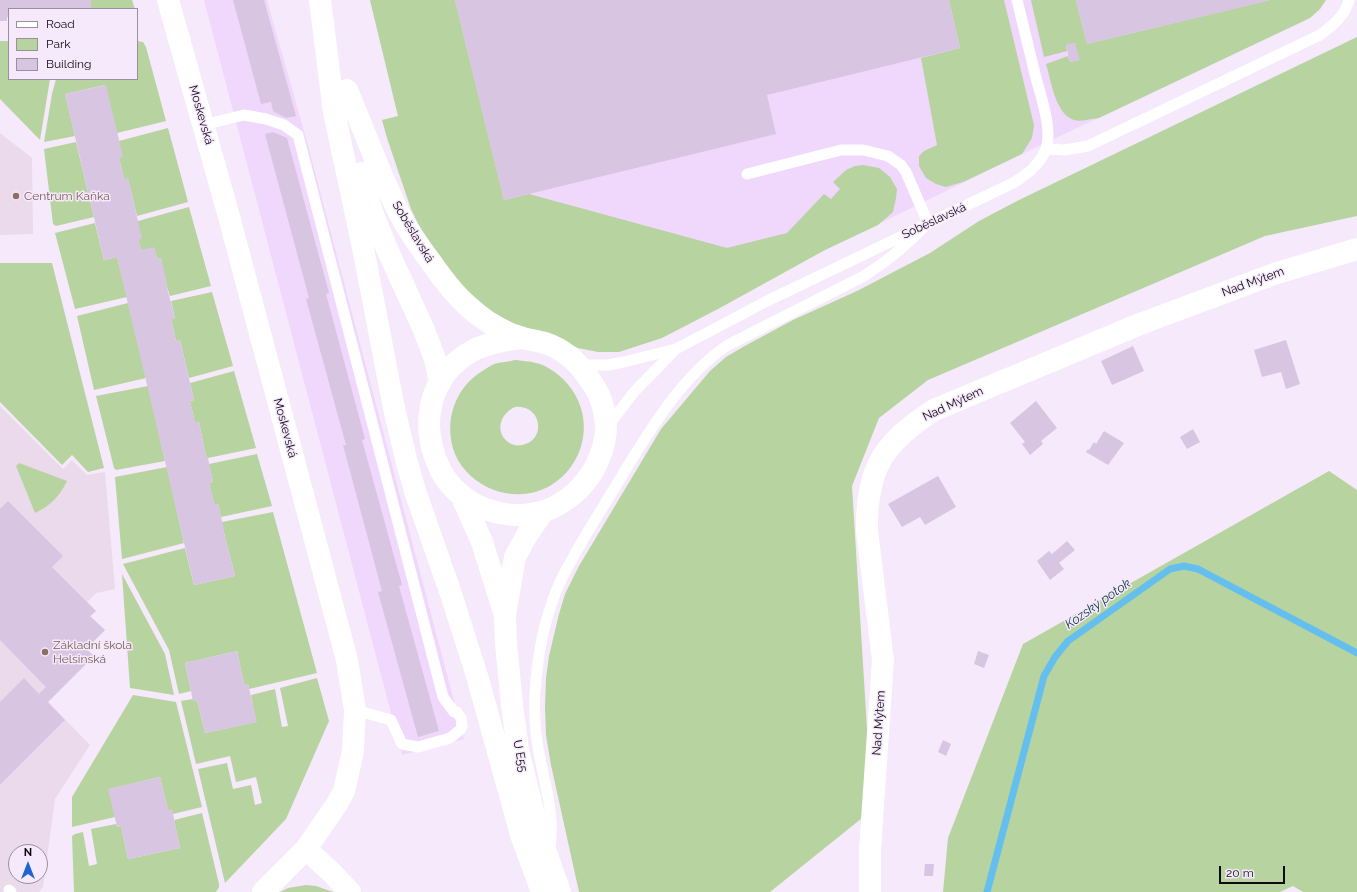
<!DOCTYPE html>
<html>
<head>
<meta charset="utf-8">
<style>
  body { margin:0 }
  #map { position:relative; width:1357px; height:892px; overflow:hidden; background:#f5e9fb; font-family:Raleway,sans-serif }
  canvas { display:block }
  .legend { position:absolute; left:8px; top:8px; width:130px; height:72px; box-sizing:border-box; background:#f5e9fb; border:1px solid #998f9e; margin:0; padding:5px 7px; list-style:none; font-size:12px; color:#0f0912 }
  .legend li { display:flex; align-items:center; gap:8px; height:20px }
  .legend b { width:20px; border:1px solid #998f9e }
  .north { position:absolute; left:8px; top:844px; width:40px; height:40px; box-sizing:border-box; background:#f5e9fb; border:1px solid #998f9e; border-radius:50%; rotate:0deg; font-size:11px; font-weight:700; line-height:16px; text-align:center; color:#0f0912 }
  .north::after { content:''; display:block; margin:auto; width:14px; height:18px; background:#1d65d0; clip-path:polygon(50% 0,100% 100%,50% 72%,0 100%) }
  .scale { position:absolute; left:1219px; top:866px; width:66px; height:18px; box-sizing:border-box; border:2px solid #0f0912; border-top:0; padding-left:5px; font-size:12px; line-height:14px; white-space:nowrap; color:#0f0912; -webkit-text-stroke:3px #f5e9fb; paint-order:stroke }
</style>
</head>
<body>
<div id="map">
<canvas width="1357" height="892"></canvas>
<ul class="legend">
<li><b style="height:5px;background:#fff"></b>Road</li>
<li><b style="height:11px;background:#b7d3a0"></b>Park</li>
<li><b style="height:11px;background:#d8c5e2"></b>Building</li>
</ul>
<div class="north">N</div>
<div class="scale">20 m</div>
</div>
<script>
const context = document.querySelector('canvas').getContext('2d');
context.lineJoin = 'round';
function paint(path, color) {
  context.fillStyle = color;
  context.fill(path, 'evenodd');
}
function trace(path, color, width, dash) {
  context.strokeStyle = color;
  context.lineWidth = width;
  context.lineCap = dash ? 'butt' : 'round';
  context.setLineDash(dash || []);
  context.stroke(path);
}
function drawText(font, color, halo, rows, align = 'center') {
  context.font = font + ' Raleway,sans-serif';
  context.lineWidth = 3;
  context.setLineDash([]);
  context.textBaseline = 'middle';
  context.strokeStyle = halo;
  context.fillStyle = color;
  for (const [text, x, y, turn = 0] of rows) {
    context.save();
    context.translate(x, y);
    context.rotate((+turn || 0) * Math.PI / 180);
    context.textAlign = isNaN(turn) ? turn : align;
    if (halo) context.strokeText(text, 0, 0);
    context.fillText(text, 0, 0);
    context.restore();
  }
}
const built = new Path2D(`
  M 204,0 L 267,0 L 308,146 L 464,739 L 402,755 Z
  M 370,0 L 1317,0 L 1310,18 L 1022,154 L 825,250 L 631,334 L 398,116 Z`);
const education = new Path2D(`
  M 0,133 L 32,158 L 33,234 L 0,235 Z
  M 0,406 L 63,469 L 72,460 L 87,475 L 105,472 L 115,589 L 96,593 L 87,602 L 96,611 L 90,617 L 105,630 L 86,648 L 94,656 L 48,702 L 90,745 L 55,799 L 43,887 L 39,892 L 0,892 ZM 16,852 L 40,852 L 40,876 L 16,876 Z`);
const green = new Path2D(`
  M 91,0 L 132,0 L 135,9 L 91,9 Z
  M 370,0 L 455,0 L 504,200 L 529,194 L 727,248 L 787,233 L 824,194 L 831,199 L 840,189 L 833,182 L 846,170 L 855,166 L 863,165 L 879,168 L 890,177 L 897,189 L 896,198 L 893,212 L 878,225 L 825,250 L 718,309 L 662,338 L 619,352 L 598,352 L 578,348 L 549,335 L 518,326 L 492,312 L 461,285 L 423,234 L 411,209 L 387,138 L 382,120 L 398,116 Z
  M 949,0 L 1004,0 L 1034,125 L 1032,138 L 1022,154 L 963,182 L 946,187 L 936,184 L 926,178 L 919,166 L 919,156 L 924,151 L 937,145 L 921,58 L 960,48 Z
  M 1031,0 L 1076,0 L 1087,44 L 1270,0 L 1326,0 L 1320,9 L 1310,18 L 1099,118 C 1091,119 1082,122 1074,120 C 1055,114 1051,80 1046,64 L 1068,56 L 1070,62 L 1079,60 L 1075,43 L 1066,45 L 1067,51 L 1044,57 Z
  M 1357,37 L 1357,216 L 1265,236 L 928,380 L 879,418 L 852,486 L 872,810 L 770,892 L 579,892 L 551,765 L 546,735 L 545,707 L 546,678 L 549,656 L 559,614 L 565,594 L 579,566 L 661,429 L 710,371 L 726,357 L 743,347 L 793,320 L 857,291 L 930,253 L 979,221 L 1019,200 Z
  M 0,41 L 9,41 L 9,79 L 50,79 L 40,140 L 0,99 Z
  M 137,41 L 143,42 L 146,47 L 166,121 L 117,133 L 105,85 L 65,94 L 75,136 L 44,142 L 52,94 L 56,79 L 137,79 Z
  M 168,128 L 188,202 L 137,216 L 128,179 L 124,179 L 119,158 L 119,141 Z
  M 76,142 L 94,217 L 56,226 L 53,224 L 44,149 Z
  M 189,207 L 211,286 L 170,296 L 166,284 L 161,258 L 157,259 L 154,248 L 141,250 L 138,240 L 138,221 Z
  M 95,223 L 104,260 L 117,257 L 127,297 L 75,309 L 55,233 Z
  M 0,263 L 52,263 L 104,468 L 88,472 L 72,455 L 62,465 L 0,402 Z
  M 212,292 L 233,366 L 189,378 L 180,340 L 176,341 L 171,319 L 175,318 L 171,301 Z
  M 128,303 L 146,378 L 94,390 L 77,316 Z
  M 515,360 C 522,361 529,361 536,363 C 546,365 557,373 564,380 C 614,432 562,514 494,490 C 478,484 462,471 455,454 C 443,423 454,387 484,370 C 487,368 490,366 494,364 C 501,362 508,362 515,360 ZM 515,407 C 542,404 547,441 522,445 C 517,446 512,445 508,442 C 494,431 501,413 515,407 Z
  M 234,371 L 256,448 L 208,458 L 206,457 L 199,422 L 195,423 L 190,401 L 194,400 L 190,383 Z
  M 148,386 L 165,461 L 116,470 L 114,468 L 96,396 Z
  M 257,454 L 272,506 L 221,517 L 218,504 L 214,504 L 209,483 L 213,482 L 209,464 Z
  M 19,463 L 67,481 C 59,497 51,505 35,513 L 16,466 Z
  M 167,467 L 184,543 L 122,559 L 115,477 Z
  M 1329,471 L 1357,490 L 1357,892 L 1303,892 L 1293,886 L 1280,892 L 943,892 L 948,838 L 1023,644 Z
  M 273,512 L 317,673 L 249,689 L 248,684 L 244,684 L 237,651 L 185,663 L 191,691 L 179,694 L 169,650 L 123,564 L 185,548 L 194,585 L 235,576 L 223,529 L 222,522 Z
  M 122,574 L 165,654 L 174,695 L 130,688 Z
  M 317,678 L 329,721 L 286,819 L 225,883 L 198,769 L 227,763 L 233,789 L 251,785 L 255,805 L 262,803 L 256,777 L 236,782 L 230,756 L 196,764 L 181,701 L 193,699 L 193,701 L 197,700 L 205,733 L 256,722 L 251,695 L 275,689 L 282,727 L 288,726 L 280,688 Z
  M 133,695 L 176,702 L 202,807 L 173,814 L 168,810 L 160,777 L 109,789 L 115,817 L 72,827 L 72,797 Z
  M 202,813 L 219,884 L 219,887 L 216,892 L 74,892 L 72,836 L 75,834 L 83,832 L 89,866 L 97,864 L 91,829 L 116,824 L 117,827 L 121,826 L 128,859 L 180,848 L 174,820 Z
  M 306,885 L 316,886 L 333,892 L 280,892 L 288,888 Z`);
const stream = new Path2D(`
  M 987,892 L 1044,676 L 1055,657 L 1068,641 L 1170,569 L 1184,566 L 1198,569 L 1357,653`);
const building = new Path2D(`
  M 0,0 L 91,0 L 91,9 L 9,9 L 9,17 L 7,17 L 7,21 L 0,21 Z
  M 233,0 L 264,0 L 296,116 L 286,118 L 273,111 L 271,102 L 261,104 Z
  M 455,0 L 949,0 L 960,48 L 767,95 L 776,134 L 504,200 Z
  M 1076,0 L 1267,0 L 1267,1 L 1087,44 Z
  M 1075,43 L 1080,60 L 1070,62 L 1066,45 Z
  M 106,85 L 123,157 L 119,158 L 124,179 L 128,178 L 142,239 L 138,240 L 141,250 L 154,247 L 157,259 L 161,258 L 167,283 L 166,284 L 175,318 L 171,319 L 176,341 L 180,340 L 194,400 L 190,401 L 195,423 L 199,422 L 206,457 L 208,458 L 213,482 L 209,483 L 212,494 L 214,504 L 218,504 L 224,529 L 223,529 L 235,576 L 194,585 L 117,257 L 104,260 L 65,94 Z
  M 273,132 L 287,138 L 329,293 L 326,294 L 365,439 L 362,440 L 402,585 L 399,586 L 439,731 L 418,737 L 378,592 L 382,591 L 343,445 L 346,445 L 306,299 L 309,298 L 265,134 Z
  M 1286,340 L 1300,384 L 1286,389 L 1281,372 L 1262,377 L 1254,350 Z
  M 1133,346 L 1144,371 L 1112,385 L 1101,361 Z
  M 1036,401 L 1057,428 L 1041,441 L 1043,444 L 1030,455 L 1022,444 L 1025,442 L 1010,423 Z
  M 1193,429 L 1200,442 L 1187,449 L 1180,437 Z
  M 1104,431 L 1124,443 L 1108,465 L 1086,452 L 1088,449 L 1089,450 L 1094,442 L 1096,444 Z
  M 938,476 L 956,507 L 925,525 L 920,517 L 902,527 L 888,504 Z
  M 8,501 L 63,556 L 52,567 L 96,611 L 90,616 L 105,630 L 86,649 L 94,656 L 48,702 L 65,720 L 0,785 L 0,702 L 24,678 L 39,694 L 46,687 L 0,640 L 0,509 Z
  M 1067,541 L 1075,550 L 1059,563 L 1064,569 L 1050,580 L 1037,561 L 1049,551 L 1052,554 Z
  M 237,651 L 244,684 L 248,684 L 257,722 L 205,733 L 197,700 L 193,701 L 185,663 Z
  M 978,651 L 989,655 L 984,668 L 974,664 Z
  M 943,740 L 951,744 L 946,756 L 938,752 Z
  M 160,777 L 168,810 L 172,809 L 180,848 L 128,859 L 121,826 L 117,827 L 108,789 Z
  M 925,864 L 934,864 L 933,876 L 924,876 Z`);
const service = new Path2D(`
  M 203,125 L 244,115 L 266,119 L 284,125 L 298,135 L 443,697 L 454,712 L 457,712 L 461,718 L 462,726 L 460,730 L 450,738 L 418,747 L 402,744 L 391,720 L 355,710
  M 1046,149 L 1065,150 L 1088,146 L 1320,35 C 1333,25 1345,16 1349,0
  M 580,365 L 608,365 L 624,362 L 676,349 L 767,301 L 1013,183 C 1026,175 1040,165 1046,149 C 1053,128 1040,95 1035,74 C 1029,49 1023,25 1017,0
  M 608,426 L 634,392 L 676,349
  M 550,849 C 555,816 545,785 539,753 C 535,733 534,713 535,693 C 537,658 544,621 557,589 C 570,559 589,530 606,502 C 638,450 676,379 728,345 L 864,276 C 888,261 908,244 928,223 L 906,172 L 901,165 L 888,156 L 863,150 L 841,150 L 747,174
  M 9,890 L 11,892`);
const minor = new Path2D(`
  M 168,0 L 228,213 L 347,660 L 355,710 L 353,751 L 344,791 L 337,804 L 306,849 L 263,892
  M 306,849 L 331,872 L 350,892
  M 870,892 L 870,849 L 883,660 L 867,531 C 866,469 883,443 934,410 L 1140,324 L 1274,274 L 1357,249`);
const secondary = new Path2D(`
  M 320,0 L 334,112 L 362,243 L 394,408 L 406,459 L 415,491 L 451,594 L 477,676 L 522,838 L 542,892
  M 347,90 C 364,130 379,172 398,211 C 407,229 419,246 431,262 C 444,281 459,300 477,314 C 490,324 507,334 523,338 C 530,340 538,341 545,343 C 563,349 577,361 588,377 C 593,384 598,391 601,400 C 604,409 606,420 606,430 C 602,481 556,523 505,514 C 492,512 483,509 472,503 C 458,494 447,484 440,469 C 419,425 428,376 472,351 C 487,343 505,340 522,338
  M 361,173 L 371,209 L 387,249 L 424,330 L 435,359 L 440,383
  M 462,497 L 482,542 L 504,612
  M 542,513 L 527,535 L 515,557 L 505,615 L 506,644 L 512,705 L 518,750 L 535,819 L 549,861 L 560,892`);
const markers = [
  [16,196,4,"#8d6e63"],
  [45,652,4,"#8d6e63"]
];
const streetNames = [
  ["Moskevská",201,115,74],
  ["Soběslavská",934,221,-25],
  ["Soběslavská",413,232,59],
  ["Nad Mýtem",1253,282,-20],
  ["Nad Mýtem",953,404,-25],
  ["Moskevská",285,428,75],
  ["Nad Mýtem",879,723,-86],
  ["U E55",520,756,79]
];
const educationNames = [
  ["Centrum Kaňka",24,196],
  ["Základní škola",53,645],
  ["Helsinská",53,659]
];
const waterNames = [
  ["Kozský potok",1098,604,-35]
];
paint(built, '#f0d7fc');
paint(education, '#eadaec');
paint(green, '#b7d3a0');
trace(stream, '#65bfee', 7);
paint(building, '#d8c5e2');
trace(service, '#fff', 11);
trace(minor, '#fff', 22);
trace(secondary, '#fff', 22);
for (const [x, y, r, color] of markers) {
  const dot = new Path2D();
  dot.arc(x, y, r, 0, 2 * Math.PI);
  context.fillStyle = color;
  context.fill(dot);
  trace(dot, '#f5e9fb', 1.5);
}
drawText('12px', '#0f0912', '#f5e9fb', streetNames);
drawText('12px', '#785e54', '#f5e9fb', educationNames, 'left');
drawText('italic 13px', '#093346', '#f5e9fb', waterNames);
</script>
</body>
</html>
